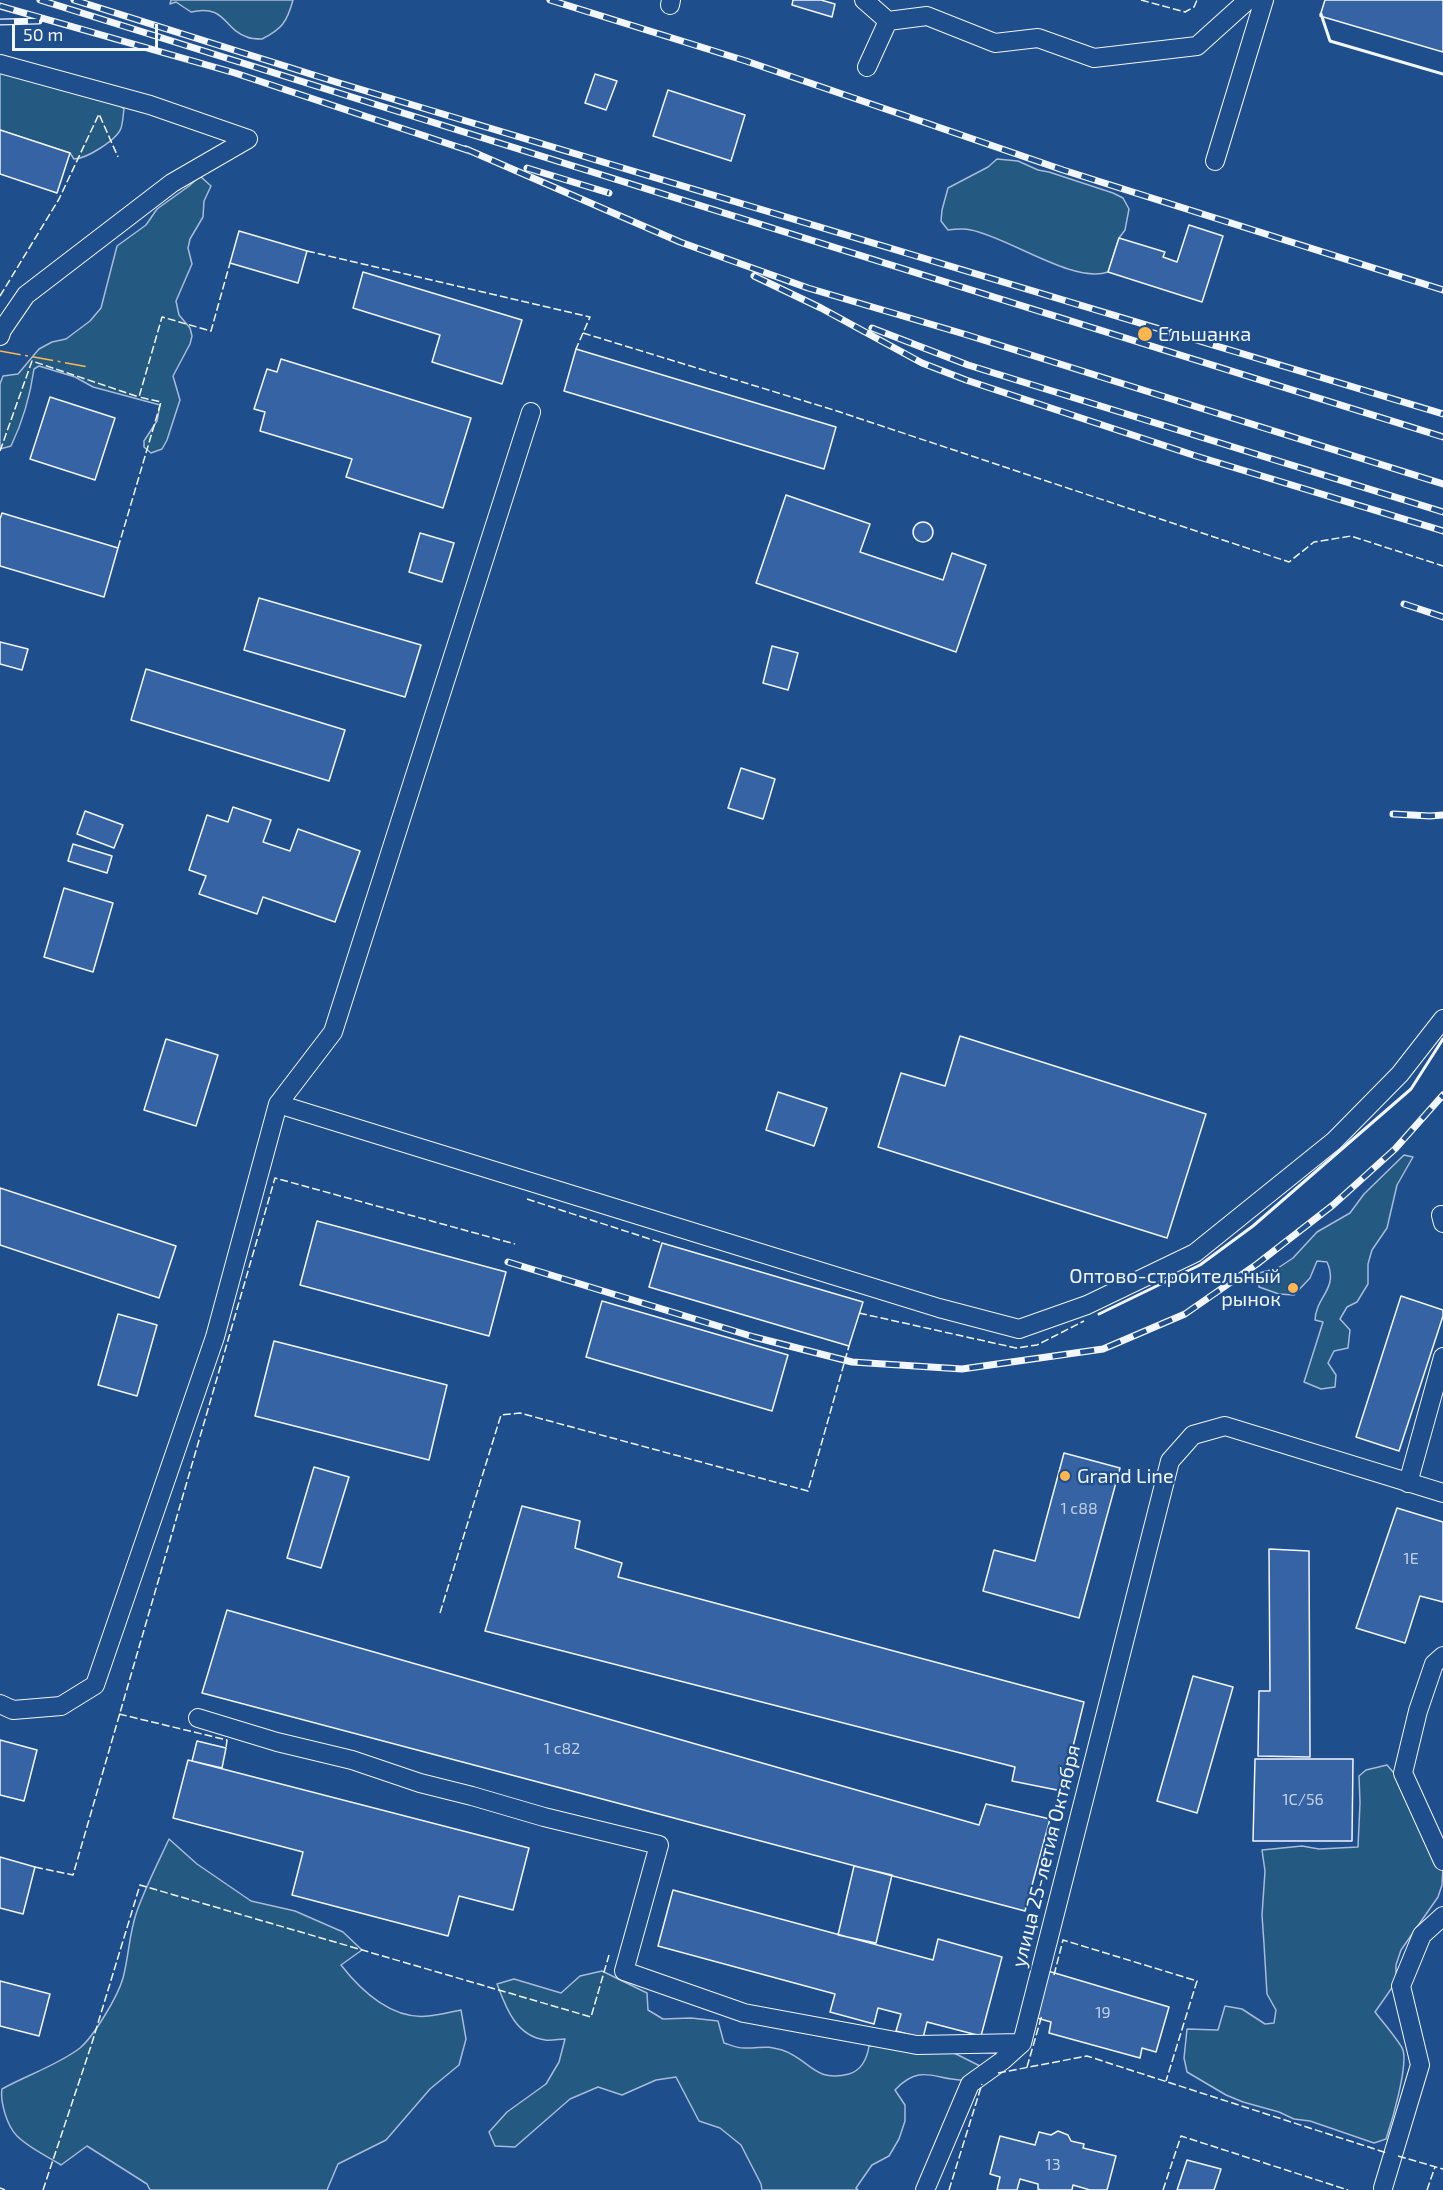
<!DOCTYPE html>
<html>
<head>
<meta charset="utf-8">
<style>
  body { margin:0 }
  #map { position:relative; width:1443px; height:2190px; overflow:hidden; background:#1f4e8c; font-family:"Exo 2",sans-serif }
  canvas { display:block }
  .scale { position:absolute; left:12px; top:24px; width:146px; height:27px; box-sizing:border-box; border:3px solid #f2f6ff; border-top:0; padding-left:8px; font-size:18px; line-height:21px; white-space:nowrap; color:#f2f6ff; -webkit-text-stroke:4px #1f4e8c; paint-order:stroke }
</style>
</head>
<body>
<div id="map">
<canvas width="1443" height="2190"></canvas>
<div class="scale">50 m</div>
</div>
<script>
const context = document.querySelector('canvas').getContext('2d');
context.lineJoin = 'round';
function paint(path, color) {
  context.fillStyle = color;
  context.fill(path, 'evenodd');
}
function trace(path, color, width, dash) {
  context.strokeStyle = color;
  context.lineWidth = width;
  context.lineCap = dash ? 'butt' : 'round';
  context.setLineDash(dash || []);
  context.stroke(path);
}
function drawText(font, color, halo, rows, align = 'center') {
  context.font = font + ' "Exo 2",sans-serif';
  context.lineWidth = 4.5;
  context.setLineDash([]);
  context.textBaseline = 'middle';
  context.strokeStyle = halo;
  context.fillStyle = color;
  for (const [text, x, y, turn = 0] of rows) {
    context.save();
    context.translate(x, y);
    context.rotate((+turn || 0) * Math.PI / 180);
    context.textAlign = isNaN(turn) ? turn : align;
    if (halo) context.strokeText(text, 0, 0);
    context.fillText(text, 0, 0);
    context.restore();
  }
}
const green = new Path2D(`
  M 171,0 L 293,0 C 287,22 282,29 262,39 C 257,39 251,39 247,37 C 223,29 226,4 191,12 L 176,2 L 170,4 Z
  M 0,71 L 118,104 L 124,109 C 123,115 123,122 121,128 C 117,140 86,159 74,159 L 70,153 L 0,130 Z
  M 997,159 L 1018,161 L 1038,170 L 1049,172 L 1113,193 L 1123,198 L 1129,209 L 1125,230 L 1119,238 L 1108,272 C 1073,284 1008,237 971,230 C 964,228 955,229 948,230 L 941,221 L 942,210 L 948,188 L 988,167 Z
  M 200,176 L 211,186 L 204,201 L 203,217 L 190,239 L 188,248 L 192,264 L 176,301 L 179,315 L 190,328 L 192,336 L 190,344 L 173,376 L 180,400 L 167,440 L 162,449 L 151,453 L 144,447 L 144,441 L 157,421 L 160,405 L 93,387 L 75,377 L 39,366 L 34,369 C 30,397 23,421 11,446 L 0,449 L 0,384 L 3,376 L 18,374 L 39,349 L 52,342 L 66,339 L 90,321 L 101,308 L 117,246 L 146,225 L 157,209 L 189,186 Z
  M 1404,1155 L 1413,1157 L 1397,1185 L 1387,1228 L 1372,1250 L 1368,1264 L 1368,1284 L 1357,1302 L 1347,1307 L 1340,1319 L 1350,1330 L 1348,1348 L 1334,1351 L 1328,1363 L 1336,1375 L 1335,1387 L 1321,1389 L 1304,1382 L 1323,1322 L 1315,1320 C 1316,1296 1339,1289 1327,1262 L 1317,1261 L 1310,1278 L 1294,1295 L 1279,1294 L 1259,1287 L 1259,1273 L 1278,1268 L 1293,1258 L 1317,1232 L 1350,1213 L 1364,1194 Z
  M 1387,1765 L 1399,1779 L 1443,1867 L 1442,1885 L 1438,1897 L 1401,1950 L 1396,1965 L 1396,1982 L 1375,2012 C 1381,2020 1400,2042 1403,2050 C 1408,2067 1392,2121 1386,2139 L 1374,2143 L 1310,2121 L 1294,2119 L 1279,2112 L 1243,2102 L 1226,2095 L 1187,2072 L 1184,2058 L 1187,2029 L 1218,2030 L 1225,2006 L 1242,2009 L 1265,2024 L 1274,2023 L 1276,2010 L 1267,1994 L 1264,1944 L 1262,1915 L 1265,1871 L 1262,1850 L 1302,1846 L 1319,1849 L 1358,1847 L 1360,1803 L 1359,1776 L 1366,1770 Z
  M 169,1839 L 197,1864 L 251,1901 L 295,1911 L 343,1932 L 362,1950 L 341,1965 C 362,1992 393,2020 428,2016 C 439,2015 450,2012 461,2010 L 466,2039 L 459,2065 L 430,2089 L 386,2140 L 338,2164 L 327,2190 L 150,2190 L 147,2184 L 87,2146 L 61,2165 C 47,2156 29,2148 17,2136 C 7,2126 0,2102 2,2089 C 27,2075 58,2065 80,2048 C 94,2036 118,1996 123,1978 C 129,1956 129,1933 137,1911 C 146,1886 158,1863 169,1839 Z
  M 602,1971 L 647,1993 L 648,2010 L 663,2019 L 691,2018 L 718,2021 L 724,2043 C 731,2045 739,2049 746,2048 C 763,2048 764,2045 782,2050 C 810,2059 813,2083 849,2074 C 862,2070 867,2059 869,2046 L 886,2044 L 952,2052 L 980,2066 L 968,2080 C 936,2082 922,2061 895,2090 L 905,2105 L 905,2121 L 899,2139 L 889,2156 L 872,2165 L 856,2188 L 858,2190 L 762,2190 L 761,2184 L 741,2145 L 720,2128 L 699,2121 L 676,2077 L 656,2080 L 622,2095 L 598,2087 L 570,2099 L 515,2147 L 495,2146 L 489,2132 L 507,2112 L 546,2084 L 559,2062 L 565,2039 C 559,2039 552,2041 545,2040 C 516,2036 506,2008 497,1984 L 514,1979 L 561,1993 L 580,1976 Z`);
const building = new Path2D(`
  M 793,0 L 821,0 L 835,4 L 832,17 L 792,5 Z
  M 1325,0 L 1443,0 L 1443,52 L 1320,16 Z
  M 595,74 L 617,81 L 606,110 L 585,103 Z
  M 668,90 L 745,115 L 731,161 L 653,136 Z
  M 0,130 L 70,153 L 57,193 L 0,174 Z
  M 1189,225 L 1223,236 L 1202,302 L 1108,272 L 1119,238 L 1165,252 L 1163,257 L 1177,262 Z
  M 239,231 L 307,251 L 298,283 L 230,263 Z
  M 363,272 L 522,320 L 502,384 L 432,362 L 440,335 L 353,308 Z
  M 576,349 L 836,427 L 824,469 L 564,391 Z
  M 281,359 L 471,418 L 443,508 L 346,477 L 352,459 L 260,431 L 265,412 L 254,409 L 267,369 L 277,372 Z
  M 50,397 L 115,418 L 95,480 L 30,459 Z
  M 786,495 L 870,524 L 860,552 L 943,580 L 952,553 L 986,565 L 956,652 L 756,583 Z
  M 2,513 L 118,548 L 104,597 L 0,566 L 0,519 Z
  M913 532a10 10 0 1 1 20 0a10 10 0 1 1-20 0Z
  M 420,533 L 454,543 L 442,582 L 409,572 Z
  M 259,598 L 421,645 L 405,697 L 244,650 Z
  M 0,642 L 28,649 L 22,670 L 0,664 Z
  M 772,646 L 798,653 L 788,690 L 763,683 Z
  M 146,669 L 345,730 L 329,781 L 131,720 Z
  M 741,768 L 775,779 L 763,819 L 728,808 Z
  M 233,807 L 271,820 L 263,842 L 290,851 L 298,829 L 360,851 L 335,922 L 263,897 L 257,914 L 199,894 L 206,876 L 189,870 L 207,815 L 228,822 Z
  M 85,811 L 123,825 L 114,848 L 77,834 Z
  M 73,844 L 112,856 L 107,873 L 68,861 Z
  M 64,888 L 113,903 L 93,972 L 44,957 Z
  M 960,1036 L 1206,1114 L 1167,1238 L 878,1147 L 901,1073 L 945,1086 Z
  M 166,1039 L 218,1055 L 196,1126 L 144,1110 Z
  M 778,1092 L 827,1108 L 814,1146 L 766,1130 Z
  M 0,1188 L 176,1246 L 159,1298 L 0,1245 Z
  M 317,1221 L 506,1272 L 489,1336 L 300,1285 Z
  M 662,1243 L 863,1302 L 849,1346 L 649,1287 Z
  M 1401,1296 L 1443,1310 L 1443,1316 L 1399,1451 L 1356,1437 Z
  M 602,1301 L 788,1355 L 772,1411 L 586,1357 Z
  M 118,1314 L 157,1325 L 137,1396 L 98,1385 Z
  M 274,1341 L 447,1385 L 429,1460 L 255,1416 Z
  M 1064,1453 L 1120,1468 L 1079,1618 L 983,1591 L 994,1550 L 1035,1561 Z
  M 314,1467 L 349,1477 L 321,1568 L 287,1558 Z
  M 522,1506 L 580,1521 L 575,1548 L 622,1563 L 618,1577 L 1084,1702 L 1062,1791 L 1012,1781 L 1015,1767 L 485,1631 Z
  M 1397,1508 L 1443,1522 L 1443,1602 L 1420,1596 L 1405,1643 L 1356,1628 Z
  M 1269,1549 L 1309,1551 L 1310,1757 L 1258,1756 L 1259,1691 L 1270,1691 Z
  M 227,1610 L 979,1825 L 986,1804 L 1050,1819 L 1025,1911 L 202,1693 Z
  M 1193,1676 L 1233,1687 L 1197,1813 L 1157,1801 Z
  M 0,1740 L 37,1750 L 24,1801 L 0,1795 Z
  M 197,1741 L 226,1748 L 222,1768 L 192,1761 Z
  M 1255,1759 L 1353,1759 L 1352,1841 L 1253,1841 Z
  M 188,1760 L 529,1848 L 513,1910 L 459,1896 L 448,1936 L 292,1895 L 303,1852 L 173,1818 Z
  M 0,1857 L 35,1867 L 23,1914 L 0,1908 Z
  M 854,1866 L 892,1875 L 876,1943 L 838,1935 Z
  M 673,1890 L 933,1960 L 938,1939 L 1002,1957 L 981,2036 L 927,2022 L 923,2038 L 896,2031 L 901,2014 L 878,2008 L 874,2024 L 830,2012 L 835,1994 L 658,1946 Z
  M 1048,1971 L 1169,2007 L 1156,2052 L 1142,2048 L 1140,2058 L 1049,2033 L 1051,2022 L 1037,2018 Z
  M 0,1981 L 50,1994 L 39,2036 L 0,2026 Z
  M 1058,2131 L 1068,2135 L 1071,2141 L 1084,2144 L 1083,2148 L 1116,2156 L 1107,2190 L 1090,2190 L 1073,2185 L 1072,2190 L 1041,2190 L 1038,2189 L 1038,2184 L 1020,2179 L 1017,2190 L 997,2190 L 1000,2177 L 990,2174 L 1000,2136 L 1035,2145 L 1039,2132 L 1051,2135 Z
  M 1187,2160 L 1221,2169 L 1214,2190 L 1177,2190 Z`);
const street = new Path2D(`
  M 864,0 L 888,21
  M 670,5 L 671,0
  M 0,64 L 150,105 L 248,139
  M 867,67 L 888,21 L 927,16 L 995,43 L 1038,38 L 1094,58 L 1197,46 L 1248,0
  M 1215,161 L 1264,0
  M 0,336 L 2,330 L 26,295 L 172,183 L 248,139
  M 278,1104 L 939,1308 L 1019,1329 L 1087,1305 L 1195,1253 L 1334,1141 L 1400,1074 L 1443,1019
  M 1441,1215 L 1443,1223
  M 1408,1483 L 1443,1357
  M 1443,1656 L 1434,1664 L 1418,1711 L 1403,1773 L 1443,1861
  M 0,1704 L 13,1710 L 61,1706 L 95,1685 L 215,1337 L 278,1104 L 333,1032 L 531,412
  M 198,1718 L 277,1742 L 352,1760 L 420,1783 L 472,1796 L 544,1817 L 659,1845 L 624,1971 L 744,2013 L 917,2045 L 1022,2043 L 1170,1461 L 1193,1435 L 1225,1426 L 1443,1493
  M 1383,2188 L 1420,2065 L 1401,1986 L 1422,1935 L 1443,1916
  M 925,2190 L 970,2084 L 1002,2061 L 1022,2043`);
const rail = new Path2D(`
  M 40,0 L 1443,437
  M 74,0 L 336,82 L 1443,414
  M 550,0 L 746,61 L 1063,170 L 1443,290
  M 0,6 L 235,73 L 473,152
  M 0,22 L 39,21
  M 466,149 L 680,242 L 808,288 L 964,334 L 1443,484
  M 527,168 L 609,193
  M 754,276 L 821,308 L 922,363 L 966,380 L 1196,456 L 1443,531
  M 872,328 L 968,365 L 1443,512
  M 1404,604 L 1443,617
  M 1393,814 L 1430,816 L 1443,815
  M 508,1262 L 754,1337 L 852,1362 L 962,1369 L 1103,1349 L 1185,1314 L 1257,1264 L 1333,1205 L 1395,1149 L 1443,1095`);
const fence = new Path2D(`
  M 1141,0 L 1185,12 L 1194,7 L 1197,0
  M 307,251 L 590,317 L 576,349
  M 0,296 L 59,199 L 99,114 L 118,157
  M 583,333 L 837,411 L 1289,562 L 1314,542 L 1351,536 L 1443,566
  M 0,451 L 32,361 L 139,397
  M 118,548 L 161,402 L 139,397 L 162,317 L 211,331 L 230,263
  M 527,1199 L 662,1243
  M 859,1313 L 1016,1348 L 1037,1345 L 1084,1321
  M 440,1613 L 501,1415 L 520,1413 L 808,1491 L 849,1346
  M 119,1714 L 227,1740 L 226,1748
  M 35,1867 L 73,1875 L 275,1178 L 515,1244
  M 1054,1975 L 1063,1940 L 1197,1981 L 1166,2081
  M 1027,2067 L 1042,2015
  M 998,2073 L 1087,2056 L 1387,2153
  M 1398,2156 L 1443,2169
  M 0,2188 L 5,2190
  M 43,2190 L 91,2046 L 140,1885 L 591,2017 L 609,1955
  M 949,2190 L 982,2084
  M 1163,2190 L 1181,2136 L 1348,2190
  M 1427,2190 L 1435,2167`);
const wall = new Path2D(`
  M 1321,14 L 1330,41 L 1443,74
  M 1099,1314 L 1200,1265 L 1253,1226 L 1411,1089 L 1443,1039`);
const power = new Path2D(`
  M 0,351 L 89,367`);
const markers = [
  [1145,334,8,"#ffb74d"],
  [1293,1288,6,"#ffb74d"],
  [1065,1476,6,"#ffb74d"]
];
const numberNames = [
  ["1 с88",1079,1509],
  ["1Е",1411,1559],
  ["1 с82",562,1749],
  ["1С/56",1303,1800],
  ["19",1103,2013],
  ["13",1053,2165]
];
const poiNames = [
  ["Ельшанка",1158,334],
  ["Оптово-строительный",1281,1276,"right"],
  ["рынок",1281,1299,"right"],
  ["Grand Line",1077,1476]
];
const streetNames = [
  ["улица 25-летия Октября",1046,1856,-76]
];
paint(green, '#245a82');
trace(green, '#a8bbd7', 1.5);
paint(building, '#3563a3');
trace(building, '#f2f6ff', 1.5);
trace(street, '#f2f6ff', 20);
trace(street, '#1f4e8c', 18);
trace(rail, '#f2f6ff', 7);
trace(rail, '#1f4e8c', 4.5, [14]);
trace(fence, '#f2f6ff', 1.5, [8, 3]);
trace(wall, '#f2f6ff', 3);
trace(power, '#ffb74d', 1.5, [21, 4.5, 3, 4.5]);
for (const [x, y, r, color] of markers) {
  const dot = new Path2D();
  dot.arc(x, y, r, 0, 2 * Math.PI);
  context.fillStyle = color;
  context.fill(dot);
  trace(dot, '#1f4e8c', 2);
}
drawText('16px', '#c3d1e8', null, numberNames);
drawText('20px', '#f2f6ff', '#1f4e8c', poiNames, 'left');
drawText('20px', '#f2f6ff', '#1f4e8c', streetNames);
</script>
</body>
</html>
